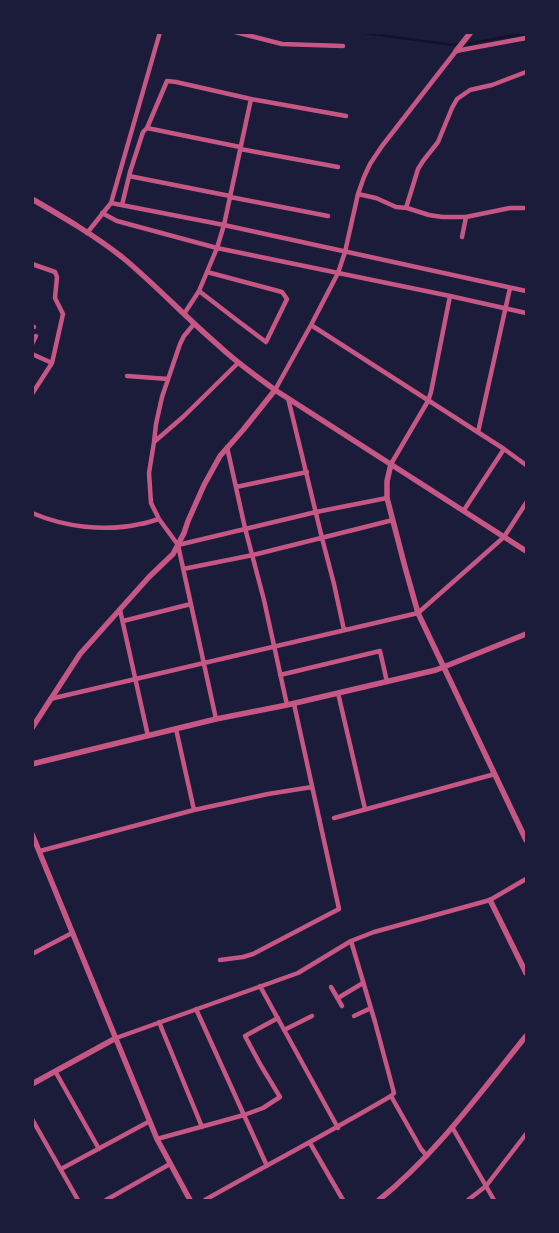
<!DOCTYPE html>
<html>
<head>
<meta charset="utf-8">
<style>
  body { margin:0 }
  #map { position:relative; width:559px; height:1233px; overflow:hidden; background:#1b1b3a; font-family:"IBM Plex Sans",sans-serif }
  canvas { display:block }
  .frame { position:absolute; inset:0; border:34px solid #1b1b3a; pointer-events:none }
</style>
</head>
<body>
<div id="map">
<canvas width="559" height="1233"></canvas>
<div class="frame"></div>
</div>
<script>
const context = document.querySelector('canvas').getContext('2d');
context.lineJoin = 'round';
function trace(path, color, width, dash) {
  context.strokeStyle = color;
  context.lineWidth = width;
  context.lineCap = dash ? 'butt' : 'round';
  context.setLineDash(dash || []);
  context.stroke(path);
}
const stream = new Path2D(`
  M 365,33 L 453,45 L 472,43 L 526,33`);
const minor = new Path2D(`
  M 235,32 L 282,44 L 343,46
  M 147,128 L 240,147
  M 240,149 L 338,167
  M 129,176 L 230,196
  M 358,194 L 376,198 L 396,207 L 407,208 L 429,215 L 442,217 L 466,217 L 510,208 L 526,208
  M 230,197 L 328,216
  M 111,203 L 224,225 L 526,291
  M 122,205 L 130,172 L 143,132 L 147,128 L 167,81 L 176,82 L 251,99 L 346,116
  M 406,208 L 418,169 L 423,161 L 438,142 L 452,108 L 457,99 L 470,90 L 492,85 L 526,72
  M 102,213 L 117,221 L 217,248 L 450,296 L 526,313
  M 87,233 L 111,203 L 160,32
  M 462,237 L 466,217
  M 32,264 L 55,272 L 57,277 L 55,298 L 63,314 L 52,363 L 32,394
  M 199,291 L 238,321 L 266,342 L 287,299 L 282,292 L 207,272
  M 184,314 L 199,291 L 217,248 L 224,225 L 251,99
  M 194,324 L 184,336 L 180,344 L 162,397 L 156,424 L 154,442 L 149,473 L 151,503 L 159,519 L 178,545 L 216,719
  M 311,325 L 504,449 L 526,465
  M 32,326 L 34,327
  M 32,344 L 36,336
  M 32,354 L 52,363
  M 127,376 L 168,379
  M 275,390 L 311,325 L 338,273 L 345,252 L 358,194 L 364,177 L 370,164 L 382,146 L 456,51 L 526,38
  M 288,398 L 322,538 L 334,584 L 344,630
  M 478,432 L 510,288
  M 154,442 L 183,417 L 238,363
  M 227,447 L 245,528 L 264,600 L 287,705
  M 391,464 L 428,401 L 431,392 L 450,296
  M 236,487 L 307,472
  M 464,510 L 504,449
  M 32,513 C 65,527 105,532 140,524 C 147,523 153,521 159,519
  M 178,545 L 316,512 L 387,498
  M 183,569 L 253,555 L 393,520
  M 120,610 L 148,736
  M 123,621 L 191,604
  M 280,675 L 380,651 L 387,682
  M 338,693 L 365,809
  M 50,699 L 418,613 L 504,537 L 526,503
  M 176,729 L 194,810
  M 334,818 L 495,774
  M 40,851 L 194,810 L 268,794 L 312,787
  M 32,954 L 72,933
  M 220,960 L 243,957 L 253,954 L 339,909 L 294,704
  M 260,986 L 338,1128
  M 331,987 L 342,1006
  M 338,998 L 363,983
  M 196,1009 L 267,1166
  M 354,1016 L 371,1008
  M 159,1022 L 202,1127
  M 284,1030 L 312,1016
  M 116,1038 L 298,973 L 351,941 L 374,932 L 490,900 L 526,879
  M 55,1071 L 99,1149
  M 391,1096 L 421,1149 L 427,1156
  M 32,1119 L 78,1200
  M 452,1127 L 494,1200
  M 157,1139 L 244,1115 L 263,1108 L 280,1097 L 260,1064 L 245,1036 L 278,1018
  M 310,1143 L 343,1200
  M 61,1169 L 150,1121
  M 106,1200 L 170,1164
  M 205,1200 C 267,1165 330,1132 391,1096 L 394,1093 L 375,1022 L 351,941
  M 468,1200 L 486,1186 L 526,1134`);
const tertiary = new Path2D(`
  M 456,51 L 471,32
  M 32,199 C 63,217 94,235 122,257 C 156,285 185,317 218,345 C 236,362 256,376 275,390 L 526,551
  M 391,464 L 387,481 L 387,498 L 405,567 L 418,613 L 526,840
  M 32,728 L 80,654 L 149,577 L 173,554 L 184,533 L 188,521 L 204,485 L 220,456 L 243,430 L 275,390
  M 32,764 L 216,719 L 287,705 L 436,670 L 526,634
  M 32,834 L 157,1139 L 190,1200
  M 490,900 L 526,973
  M 32,1084 L 116,1038
  M 379,1200 C 436,1154 480,1093 526,1036`);
trace(stream, '#12122b', 2.5);
trace(minor, '#c65784', 4.5);
trace(tertiary, '#c65784', 5.5);
</script>
</body>
</html>
